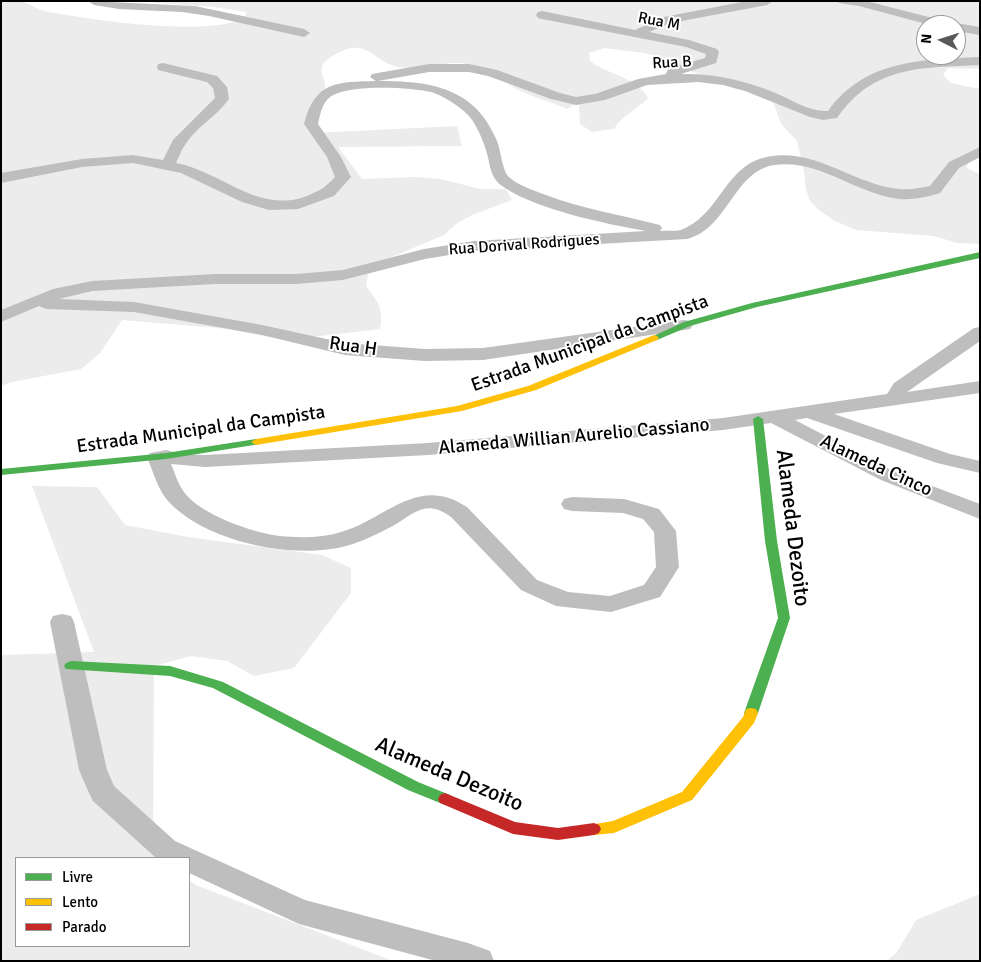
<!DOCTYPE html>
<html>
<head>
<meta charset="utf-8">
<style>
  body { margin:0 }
  #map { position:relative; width:981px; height:962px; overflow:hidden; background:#fff; font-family:Signika,sans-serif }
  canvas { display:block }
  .frame { position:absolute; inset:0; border:2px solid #000; pointer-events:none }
  .legend { position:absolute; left:15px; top:857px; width:175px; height:90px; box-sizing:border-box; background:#fff; border:1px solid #999; margin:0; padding:6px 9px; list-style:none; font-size:15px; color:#000 }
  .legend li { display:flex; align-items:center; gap:10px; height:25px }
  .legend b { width:25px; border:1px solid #999 }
  .north { position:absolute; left:916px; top:15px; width:50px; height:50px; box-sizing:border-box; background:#fff; border:1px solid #999; border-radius:50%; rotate:275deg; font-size:14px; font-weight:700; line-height:20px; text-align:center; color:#000 }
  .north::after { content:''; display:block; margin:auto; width:18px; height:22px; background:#595959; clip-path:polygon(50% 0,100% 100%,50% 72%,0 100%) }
</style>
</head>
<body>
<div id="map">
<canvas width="981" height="962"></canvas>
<div class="frame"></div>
<ul class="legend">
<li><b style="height:6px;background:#4caf50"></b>Livre</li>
<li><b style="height:6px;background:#ffc107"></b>Lento</li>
<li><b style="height:6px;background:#c62828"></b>Parado</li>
</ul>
<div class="north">N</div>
</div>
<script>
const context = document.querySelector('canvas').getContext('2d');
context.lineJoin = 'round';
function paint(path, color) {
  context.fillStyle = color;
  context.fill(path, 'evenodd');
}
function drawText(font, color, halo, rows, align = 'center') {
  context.font = font + ' Signika,sans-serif';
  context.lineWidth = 4;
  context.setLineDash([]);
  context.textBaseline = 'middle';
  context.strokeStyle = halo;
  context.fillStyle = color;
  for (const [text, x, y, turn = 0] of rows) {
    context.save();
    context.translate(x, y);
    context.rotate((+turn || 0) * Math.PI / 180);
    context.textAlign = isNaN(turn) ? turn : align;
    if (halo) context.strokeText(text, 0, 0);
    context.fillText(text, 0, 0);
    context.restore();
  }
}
const green = new Path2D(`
  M 1,1 C 8,1 17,0 24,2 C 31,5 38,9 45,11 C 89,20 207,37 245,18 L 246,12 L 213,7 L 134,1 L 980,1 L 980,69 L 948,68 L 943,75 L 951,83 L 980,89 L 980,156 L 969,159 L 967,168 L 980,174 L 980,244 L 957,243 L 934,236 L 856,230 L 835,221 L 820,211 L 810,201 L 806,190 L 804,171 L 797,141 L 781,124 L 771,96 L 687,70 L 661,57 L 644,53 L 604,48 L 589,53 L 590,61 C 608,75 637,77 648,98 C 637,110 623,114 614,129 L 592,132 L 580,124 L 579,102 L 567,109 C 552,102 535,98 521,91 C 503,83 487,66 467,64 C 445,60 421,71 398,67 C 373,62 367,36 336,54 C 330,57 324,61 322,67 C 320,74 326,80 325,89 L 327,92 L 313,133 L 457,126 L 462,146 L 338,147 L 362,179 L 416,177 L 440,179 L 481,189 L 506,189 L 512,200 L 472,215 L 456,224 L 444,235 L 380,262 L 368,274 L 366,286 C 378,302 384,309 380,329 L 285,340 L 229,329 L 122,320 L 100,353 L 81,369 L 12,382 L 1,386 ZM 926,25 L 956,25 L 956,55 L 926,55 Z
  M 32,486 L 97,487 L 125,525 L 188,537 L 322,555 L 351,568 L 351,593 L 294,668 L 254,676 L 227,661 L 191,656 L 154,666 L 153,856 L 157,858 L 16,858 L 16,946 L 189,946 L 189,880 L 196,885 L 393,961 L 1,961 L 1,655 L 94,652 Z
  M 980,894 L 980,961 L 887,961 L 897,952 L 916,920 Z`);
const street = new Path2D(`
  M 88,1 L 195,6 L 304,29 L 310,33 L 304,37 L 209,16 L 182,12 L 119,9 L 94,5 Z
  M 747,1 L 773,1 L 767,5 L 671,23 L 649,32 L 689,40 L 717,49 L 719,52 L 716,63 L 681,74 C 713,73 743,80 773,92 C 791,99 808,112 828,111 C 866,59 921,60 980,57 L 980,65 C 921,68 874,65 837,118 L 823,120 L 810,117 L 745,91 L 723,85 L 698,82 L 647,85 L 605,100 L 576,105 L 551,99 L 488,76 L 469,72 L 429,72 L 378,81 C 430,81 475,87 497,141 C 501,150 502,171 509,177 C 519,186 533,190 546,195 C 583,209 621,215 660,225 L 662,228 L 660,231 C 667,230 677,232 683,229 C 722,213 725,162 772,156 C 819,150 855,185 899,189 C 910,190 920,188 930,186 L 949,162 L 980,147 L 980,157 L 959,168 L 940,193 C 927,197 913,200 899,199 C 856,194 819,159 775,165 C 734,170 728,229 687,239 L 474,251 L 425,259 L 343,280 L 296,284 L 215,284 L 92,291 L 59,299 L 134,302 L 262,325 L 345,343 L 425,349 L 483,348 L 684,320 L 690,321 L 693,325 L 690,329 L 684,330 L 483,360 L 425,361 L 345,355 L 262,335 L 134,312 L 46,309 L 39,306 L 1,322 L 1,310 L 53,289 L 92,281 L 215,274 L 296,274 L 343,270 L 424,249 L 474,241 L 646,231 C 606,224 539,210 505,188 C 489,178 491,166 486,150 C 482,138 477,126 469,116 C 459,106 444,96 431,92 C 409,87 348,84 330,97 C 322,103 320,115 318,124 L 341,157 L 351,177 L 334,196 L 298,209 L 269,210 L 242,202 L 181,173 L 133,163 L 82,167 L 1,183 L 1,173 L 82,159 L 133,155 L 163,160 L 173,140 L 215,98 L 213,88 L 207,82 L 158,70 L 157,67 L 158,64 L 163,63 L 217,76 L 227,87 L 229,99 C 216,117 195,128 185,145 C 181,150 179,157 176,163 C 220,171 257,213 304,197 C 319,191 324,189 335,177 L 327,157 L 304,124 C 315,81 337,82 376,81 L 370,77 L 372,74 L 429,64 L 469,64 L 497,70 L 560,93 L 576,97 L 595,94 L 638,79 L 666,74 L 668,69 L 705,58 L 706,54 L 686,47 L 542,19 L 538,18 L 536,15 L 538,12 L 542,11 L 635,30 L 664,17 Z
  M 837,1 L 866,1 L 948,22 L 950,25 L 930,25 L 859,6 L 839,3 Z
  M 956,23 L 980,27 L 980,35 L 956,31 L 956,25 L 951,25 Z
  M 980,327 L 980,341 L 907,392 L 980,381 L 980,393 L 834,414 L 950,454 L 980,461 L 980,473 L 937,463 L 807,418 L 795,420 L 895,472 L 980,504 L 980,519 L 881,480 L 771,423 L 723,430 L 428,455 L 205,467 L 171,464 C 175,473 178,484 184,492 C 199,514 253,533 280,536 C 298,538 323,538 341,532 C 386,519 418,474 467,507 L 537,580 L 568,592 L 610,596 L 644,585 L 656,567 L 654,532 L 643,519 L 623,513 L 572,511 L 564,509 L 561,504 L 564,499 L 572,497 L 624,499 L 659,509 L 676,531 L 679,567 L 660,597 L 611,612 L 556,606 L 521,590 L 451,517 C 425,498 414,514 391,527 C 379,533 365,540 353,544 C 300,562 206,543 168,501 C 158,490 153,471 147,457 L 150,453 L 166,450 L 181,454 L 205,455 L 428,443 L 723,418 L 887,394 L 894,383 L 974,328 Z
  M 62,614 L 71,616 L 74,622 L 107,770 L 114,786 L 175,841 L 305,900 L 468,943 L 490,951 L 494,961 L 436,961 L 299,924 L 189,873 L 189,858 L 155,857 L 93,801 L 89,793 L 79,770 L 50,622 L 53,616 Z`);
const fast = new Path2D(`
  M 980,252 L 980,258 L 757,307 L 690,326 L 657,340 L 654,341 L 649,338 L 684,322 L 752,303 Z
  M 758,416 L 763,419 L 777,541 L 790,618 L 758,713 L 756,717 L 751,718 L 746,717 L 744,713 L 778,618 L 765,541 L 753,419 Z
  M 256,439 L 260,440 L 261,442 L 260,444 L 166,459 L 1,475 L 1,469 L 166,453 Z
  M 71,661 L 170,666 L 223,682 L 418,782 L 450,795 L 452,799 L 450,803 L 445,805 L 408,790 L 213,688 L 170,676 L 66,669 L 64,666 L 66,663 Z`);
const slow = new Path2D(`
  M 654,335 L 657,336 L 659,338 L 657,340 L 536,390 L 462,411 L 256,445 L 251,442 L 256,439 L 457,406 L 528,386 Z
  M 751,708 L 756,709 L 758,713 L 754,723 L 692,800 L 614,833 L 594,835 L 589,833 L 587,829 L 589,825 L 613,821 L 682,792 L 743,717 L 746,709 Z`);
const jam = new Path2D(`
  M 445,793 L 515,822 L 558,828 L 594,823 L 599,825 L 601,829 L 599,833 L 594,835 L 558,840 L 513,834 L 440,803 L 438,799 L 440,795 Z`);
const farStreetnames = [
  ["Rua M",659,22,11],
  ["Rua B",672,63,-3],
  ["Rua Dorival Rodrigues",524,245,-4]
];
const streetNames = [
  ["Estrada Municipal da Campista",590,344,-20],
  ["Rua H",353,347,8],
  ["Estrada Municipal da Campista",201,430,-8],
  ["Alameda Willian Aurelio Cassiano",574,437,-5],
  ["Alameda Cinco",876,466,25]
];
const nearStreetnames = [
  ["Alameda Dezoito",792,528,83],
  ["Alameda Dezoito",449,775,23]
];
paint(green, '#ececec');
paint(street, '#bebebe');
paint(fast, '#4caf50');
paint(slow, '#ffc107');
paint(jam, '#c62828');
drawText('16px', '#000', '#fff', farStreetnames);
drawText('19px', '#000', '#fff', streetNames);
drawText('22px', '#000', '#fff', nearStreetnames);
</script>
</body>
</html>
